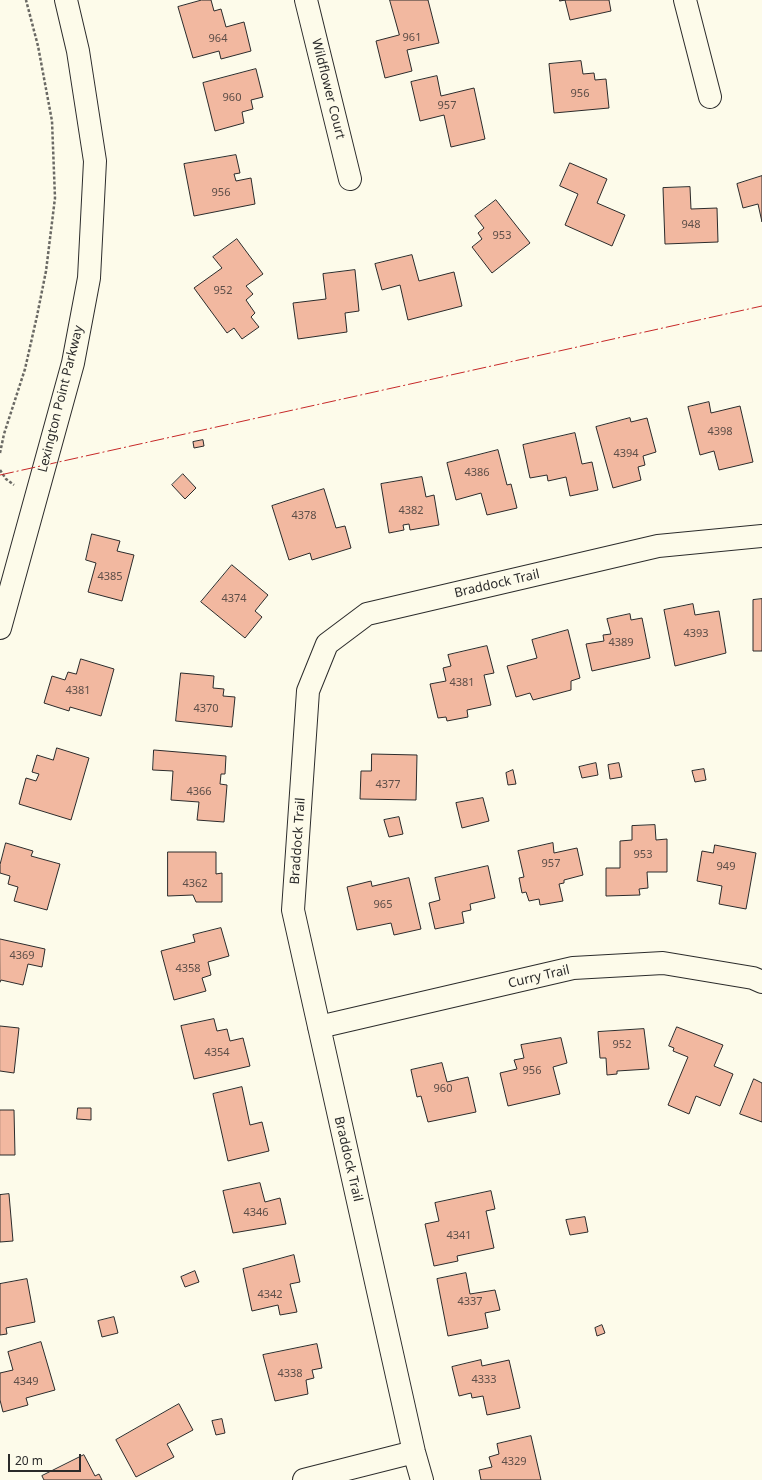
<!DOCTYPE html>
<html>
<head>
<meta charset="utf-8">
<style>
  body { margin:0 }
  #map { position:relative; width:762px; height:1480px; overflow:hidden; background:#fdfbea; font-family:"Noto Sans",sans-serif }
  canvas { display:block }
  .scale { position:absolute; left:8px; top:1454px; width:73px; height:18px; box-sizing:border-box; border:2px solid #2b2b2b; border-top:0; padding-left:5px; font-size:12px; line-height:14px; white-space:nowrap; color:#2b2b2b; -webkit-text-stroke:3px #fdfbea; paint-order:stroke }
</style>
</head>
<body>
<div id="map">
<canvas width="762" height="1480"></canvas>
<div class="scale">20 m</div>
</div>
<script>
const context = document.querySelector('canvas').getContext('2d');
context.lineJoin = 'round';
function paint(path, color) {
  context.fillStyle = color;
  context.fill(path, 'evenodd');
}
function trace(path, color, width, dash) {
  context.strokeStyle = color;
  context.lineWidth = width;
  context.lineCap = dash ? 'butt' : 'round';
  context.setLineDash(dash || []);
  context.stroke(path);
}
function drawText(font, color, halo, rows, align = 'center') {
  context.font = font + ' "Noto Sans",sans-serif';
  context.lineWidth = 3;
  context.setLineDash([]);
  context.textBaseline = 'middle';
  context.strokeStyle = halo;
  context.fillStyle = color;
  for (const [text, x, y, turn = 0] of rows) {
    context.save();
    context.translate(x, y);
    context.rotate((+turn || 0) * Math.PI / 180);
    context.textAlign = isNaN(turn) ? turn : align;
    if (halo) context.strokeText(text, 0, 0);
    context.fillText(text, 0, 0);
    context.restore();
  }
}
const building = new Path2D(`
  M 202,0 L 211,0 L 214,11 L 221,9 L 226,27 L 244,22 L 251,51 L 221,59 L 219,51 L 193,58 L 178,7 Z
  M 390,0 L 428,0 L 439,43 L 407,50 L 412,71 L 385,78 L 376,41 L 399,35 Z
  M 560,0 L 609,0 L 611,11 L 570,20 L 565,0 L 560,1 Z
  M 581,61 L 583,74 L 594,73 L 595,80 L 606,79 L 609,108 L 554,113 L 549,64 Z
  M 256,69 L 263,97 L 251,100 L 253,109 L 242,112 L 244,123 L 215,131 L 203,83 Z
  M 437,76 L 441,96 L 474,88 L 485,139 L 451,147 L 444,115 L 420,121 L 411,82 Z
  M 236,155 L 240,173 L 234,174 L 236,181 L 251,178 L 255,204 L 194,216 L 184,164 Z
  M 570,163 L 607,179 L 597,203 L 625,215 L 612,246 L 565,225 L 578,194 L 560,186 Z
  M 762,176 L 762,222 L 758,204 L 743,208 L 737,184 Z
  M 690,187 L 691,209 L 717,208 L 718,242 L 665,244 L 663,188 Z
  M 496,200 L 530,243 L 492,273 L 472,247 L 482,239 L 478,233 L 484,228 L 475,216 Z
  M 237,239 L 263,274 L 246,286 L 253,294 L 246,300 L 255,313 L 251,317 L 259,327 L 242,339 L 234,328 L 227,333 L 194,288 L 222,268 L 213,257 Z
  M 412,255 L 419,281 L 454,272 L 462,306 L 408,320 L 400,285 L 382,290 L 375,264 Z
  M 355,270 L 359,311 L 345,313 L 347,332 L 298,339 L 293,303 L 326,299 L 323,274 Z
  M 709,402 L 711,413 L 740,406 L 753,462 L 719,470 L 714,451 L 700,455 L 688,407 Z
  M 630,418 L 631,422 L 647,418 L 656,452 L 643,456 L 645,465 L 638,467 L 641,480 L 613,488 L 596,427 Z
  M 575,433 L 582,464 L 592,462 L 598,490 L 570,496 L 566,477 L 548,481 L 547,475 L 530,478 L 523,445 Z
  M 203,440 L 204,446 L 194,448 L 193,442 Z
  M 498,450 L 507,485 L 511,484 L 517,508 L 487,515 L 481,493 L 456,500 L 447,463 Z
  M 183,474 L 196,488 L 185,499 L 172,485 Z
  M 422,477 L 426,497 L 434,495 L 439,525 L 410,530 L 409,524 L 403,525 L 404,530 L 389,533 L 381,484 Z
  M 324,489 L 336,528 L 345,526 L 351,548 L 312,560 L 310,553 L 289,560 L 272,506 Z
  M 92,534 L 120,541 L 117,551 L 134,555 L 122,601 L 88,592 L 96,563 L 86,560 Z
  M 232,565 L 268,595 L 255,611 L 262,617 L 245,638 L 201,602 Z
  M 762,599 L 762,651 L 753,651 L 753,600 Z
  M 693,604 L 695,615 L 719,611 L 726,653 L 675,666 L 664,610 Z
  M 630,614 L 631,620 L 642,618 L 650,658 L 592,671 L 586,644 L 604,641 L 603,635 L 611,634 L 607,619 Z
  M 568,630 L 580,678 L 571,681 L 571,690 L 533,700 L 530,693 L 516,697 L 507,666 L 537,658 L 532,640 Z
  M 487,646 L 494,673 L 484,675 L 491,705 L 467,710 L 468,717 L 447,721 L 446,717 L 438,718 L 430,684 L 446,681 L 443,668 L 451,666 L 448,655 Z
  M 81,659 L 114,669 L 101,716 L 70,707 L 69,711 L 44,703 L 52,676 L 65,680 L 68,672 L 76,674 Z
  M 181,673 L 214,676 L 213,688 L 224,689 L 223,696 L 235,697 L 232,727 L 176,721 Z
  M 57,748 L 89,758 L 71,820 L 19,804 L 26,778 L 36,781 L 39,774 L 32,772 L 37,755 L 53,760 Z
  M 154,750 L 226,756 L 225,774 L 221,774 L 220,784 L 227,785 L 224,822 L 197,820 L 199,802 L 171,800 L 173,771 L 153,770 Z
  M 372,754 L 417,755 L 416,800 L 360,799 L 361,771 L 371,771 Z
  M 596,763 L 598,775 L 582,778 L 579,767 Z
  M 619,763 L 622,777 L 610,779 L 608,765 Z
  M 704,769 L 706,780 L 695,782 L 692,771 Z
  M 513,770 L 516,784 L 508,785 L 506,773 Z
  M 483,798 L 489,821 L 462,828 L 456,803 Z
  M 399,817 L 403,834 L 389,837 L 384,820 Z
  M 655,825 L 656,840 L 667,839 L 667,872 L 647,872 L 648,888 L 639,889 L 640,895 L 606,896 L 606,868 L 620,868 L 620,841 L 632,840 L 632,826 Z
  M 6,843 L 33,851 L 31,856 L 60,864 L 47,910 L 14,901 L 18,887 L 8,884 L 10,876 L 0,873 L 0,865 Z
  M 553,843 L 554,853 L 577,848 L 583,875 L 564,880 L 564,883 L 559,884 L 563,901 L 540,905 L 539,899 L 529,901 L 526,892 L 522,893 L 519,878 L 524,877 L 518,851 Z
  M 715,845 L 756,853 L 746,909 L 719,904 L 722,886 L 697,881 L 702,851 L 713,853 Z
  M 168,852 L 216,852 L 216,874 L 222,873 L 222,902 L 196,902 L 193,895 L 168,896 Z
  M 488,866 L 495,898 L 470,904 L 471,910 L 462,912 L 464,923 L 435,929 L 429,903 L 440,900 L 435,878 Z
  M 409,878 L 421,929 L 394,935 L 391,923 L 357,930 L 347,887 L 371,881 L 372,886 Z
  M 221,928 L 229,956 L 208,962 L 211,975 L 202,978 L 206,991 L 174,1000 L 161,951 L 195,942 L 193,935 Z
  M 0,939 L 45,949 L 42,967 L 28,964 L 23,985 L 1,980 L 0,982 Z
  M 214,1019 L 217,1031 L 227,1029 L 230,1041 L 243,1038 L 250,1066 L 194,1079 L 181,1026 Z
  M 0,1026 L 19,1028 L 14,1073 L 0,1071 Z
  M 677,1027 L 723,1045 L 714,1066 L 733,1074 L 720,1106 L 696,1096 L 689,1114 L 668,1105 L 688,1057 L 673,1051 L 674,1048 L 669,1046 Z
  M 644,1029 L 649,1069 L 617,1071 L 617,1074 L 607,1075 L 606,1058 L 600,1058 L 598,1032 Z
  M 561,1038 L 567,1063 L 553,1067 L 560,1094 L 508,1106 L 500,1073 L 517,1069 L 514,1060 L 524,1058 L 521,1045 Z
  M 442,1063 L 447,1082 L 468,1077 L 476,1112 L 428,1122 L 421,1096 L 417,1097 L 411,1070 Z
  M 754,1079 L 762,1083 L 762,1122 L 740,1114 Z
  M 242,1087 L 250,1125 L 262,1122 L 269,1151 L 228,1161 L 213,1094 Z
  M 78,1108 L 91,1108 L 91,1120 L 77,1119 Z
  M 0,1110 L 14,1110 L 15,1155 L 0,1155 Z
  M 260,1183 L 265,1202 L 280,1198 L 286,1224 L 233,1233 L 223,1191 Z
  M 491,1191 L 495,1209 L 486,1211 L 494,1248 L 457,1256 L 458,1261 L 434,1266 L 425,1224 L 439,1221 L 435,1203 Z
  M 9,1194 L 13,1241 L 0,1242 L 0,1195 Z
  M 585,1217 L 588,1232 L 570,1235 L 566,1220 Z
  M 294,1255 L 300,1282 L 290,1284 L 297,1312 L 280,1315 L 278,1305 L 252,1311 L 243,1269 Z
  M 195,1271 L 199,1282 L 185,1287 L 181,1277 Z
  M 466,1273 L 470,1294 L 495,1290 L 500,1310 L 485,1313 L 488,1328 L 448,1336 L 437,1279 Z
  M 27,1279 L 35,1322 L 6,1328 L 7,1334 L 0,1335 L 0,1284 Z
  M 114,1317 L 118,1333 L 102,1337 L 98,1321 Z
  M 602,1325 L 605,1333 L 597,1336 L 595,1328 Z
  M 41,1342 L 55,1390 L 26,1398 L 28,1405 L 3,1412 L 0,1400 L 0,1373 L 13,1370 L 8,1352 Z
  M 317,1344 L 322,1368 L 312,1370 L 314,1378 L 306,1380 L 308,1394 L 275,1401 L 263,1355 Z
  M 481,1360 L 482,1366 L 509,1360 L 520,1408 L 487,1415 L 483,1396 L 472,1398 L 471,1393 L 459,1396 L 452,1367 Z
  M 179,1404 L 193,1430 L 167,1444 L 174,1457 L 136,1477 L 116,1440 Z
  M 222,1419 L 225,1433 L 216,1435 L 212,1421 Z
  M 531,1436 L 541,1480 L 481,1480 L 479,1470 L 492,1467 L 489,1457 L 499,1454 L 497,1444 Z
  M 84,1455 L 95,1476 L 99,1474 L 102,1480 L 44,1480 L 42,1476 Z`);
const path = new Path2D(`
  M 0,453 L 4,434 L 25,369 L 37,316 L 46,271 L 55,198 L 52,121 L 38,46 L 26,0
  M 0,470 L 6,479 L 14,485`);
const street = new Path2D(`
  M 306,0 L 350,179
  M 685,0 L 710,97
  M 0,628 L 73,363 L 89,278 L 95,161 L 78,51 L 66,0
  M 319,1027 L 573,968 L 663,963 L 753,978 L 762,982
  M 304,1480 L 414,1452
  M 422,1480 L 414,1452 L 293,910 L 308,691 L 327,644 L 367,614 L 658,546 L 762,536`);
const power = new Path2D(`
  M 0,475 L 762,306`);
const numberNames = [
  ["961",412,38],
  ["964",218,39],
  ["956",580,94],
  ["960",232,98],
  ["957",447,106],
  ["956",221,193],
  ["948",691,225],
  ["953",502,236],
  ["952",223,291],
  ["4398",720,432],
  ["4394",626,454],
  ["4386",477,473],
  ["4382",411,511],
  ["4378",304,516],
  ["4385",110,577],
  ["4374",234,599],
  ["4393",696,634],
  ["4389",621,643],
  ["4381",462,683],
  ["4381",78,691],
  ["4370",206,709],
  ["4377",388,785],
  ["4366",199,792],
  ["953",643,855],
  ["957",551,864],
  ["949",726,867],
  ["4362",195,884],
  ["965",383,905],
  ["4369",22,956],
  ["4358",188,969],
  ["952",622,1045],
  ["4354",217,1053],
  ["956",532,1071],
  ["960",443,1089],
  ["4346",256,1213],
  ["4341",459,1236],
  ["4342",270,1295],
  ["4337",470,1302],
  ["4338",290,1374],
  ["4333",484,1380],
  ["4349",26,1382],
  ["4329",514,1462]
];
const streetNames = [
  ["Wildflower Court",328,89,76],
  ["Lexington Point Parkway",61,399,-76],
  ["Braddock Trail",497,584,-13],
  ["Braddock Trail",298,841,-86],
  ["Curry Trail",539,977,-13],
  ["Braddock Trail",348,1159,77]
];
paint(building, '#f2b8a0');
trace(building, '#2b2b2b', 1);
trace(street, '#2b2b2b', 24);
trace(path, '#6a6964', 2.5, [3, 2]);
trace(street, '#fdfbea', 22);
trace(power, '#c62828', 1, [14, 3, 2, 3]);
drawText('11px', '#5d4e48', null, numberNames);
drawText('13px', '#2b2b2b', '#fdfbea', streetNames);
</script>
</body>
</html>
